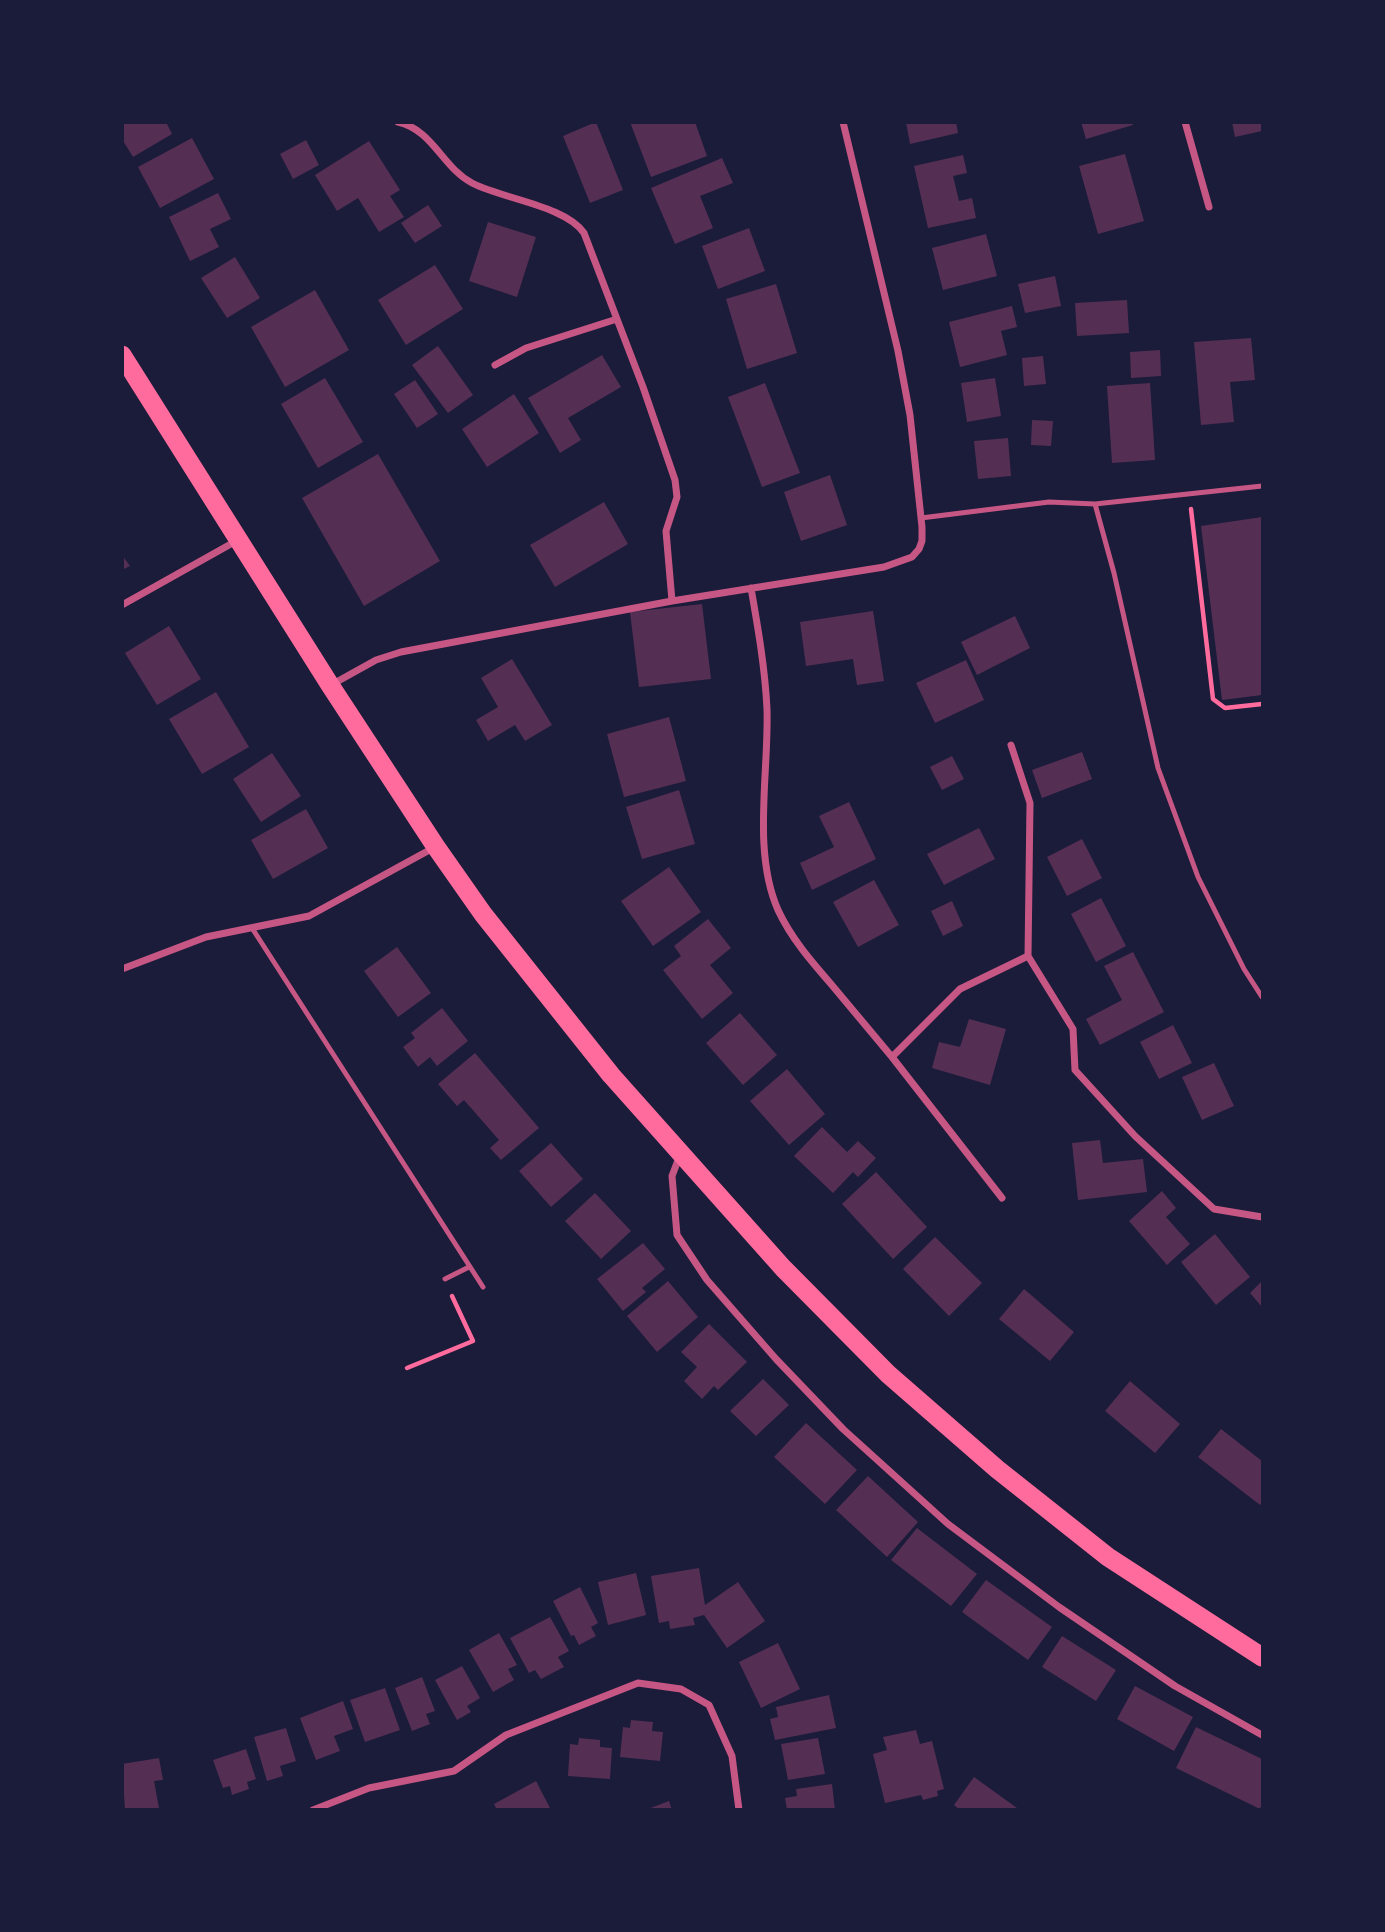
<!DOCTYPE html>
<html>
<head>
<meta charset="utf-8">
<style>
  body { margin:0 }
  #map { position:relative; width:1385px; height:1932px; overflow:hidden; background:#1b1b3a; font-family:Manrope,sans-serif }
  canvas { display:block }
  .frame { position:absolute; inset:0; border:124px solid #1b1b3a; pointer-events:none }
</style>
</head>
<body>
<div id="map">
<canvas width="1385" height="1932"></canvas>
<div class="frame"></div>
</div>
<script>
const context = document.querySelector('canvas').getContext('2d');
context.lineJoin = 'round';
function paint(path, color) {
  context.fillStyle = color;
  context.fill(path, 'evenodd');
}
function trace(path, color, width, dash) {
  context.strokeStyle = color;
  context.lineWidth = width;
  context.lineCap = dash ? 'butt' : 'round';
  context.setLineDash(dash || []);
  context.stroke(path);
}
const building = new Path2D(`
  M 122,122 L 166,122 L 172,134 L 133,157 L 122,139 Z
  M 596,122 L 623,190 L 590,203 L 563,136 Z
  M 630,122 L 695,122 L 707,156 L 651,177 Z
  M 906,122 L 956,122 L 958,133 L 910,144 Z
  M 1081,122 L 1132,122 L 1133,125 L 1086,139 Z
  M 1232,122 L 1262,122 L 1262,131 L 1235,137 Z
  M 192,138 L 214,179 L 160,208 L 138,167 Z
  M 306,140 L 319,165 L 293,179 L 280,154 Z
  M 369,141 L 400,190 L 390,196 L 404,217 L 379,232 L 358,198 L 337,211 L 315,175 Z
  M 1125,154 L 1144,221 L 1098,234 L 1079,166 Z
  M 963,155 L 967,173 L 953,176 L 959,201 L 972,198 L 976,218 L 928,228 L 914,166 Z
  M 722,158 L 733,183 L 700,196 L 713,228 L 675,244 L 651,188 Z
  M 218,193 L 231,219 L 210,229 L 219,247 L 190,261 L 169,217 Z
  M 428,205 L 442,226 L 415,243 L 401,223 Z
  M 488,222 L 536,237 L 517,297 L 469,281 Z
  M 749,228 L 765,271 L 718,289 L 702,246 Z
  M 986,234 L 997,276 L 943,290 L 932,248 Z
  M 235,257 L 260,298 L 227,318 L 201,278 Z
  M 435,265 L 463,309 L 406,345 L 378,300 Z
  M 1055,276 L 1061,306 L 1025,313 L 1018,284 Z
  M 776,284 L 797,353 L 747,369 L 726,299 Z
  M 315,290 L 349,350 L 285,387 L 251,327 Z
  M 1127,300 L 1129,333 L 1077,336 L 1075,303 Z
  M 1012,306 L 1017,327 L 1001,331 L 1007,355 L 960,367 L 949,322 Z
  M 1251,338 L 1255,380 L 1230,382 L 1234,422 L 1201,425 L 1194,342 Z
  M 438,346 L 473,395 L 448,413 L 412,365 Z
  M 1160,350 L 1161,376 L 1131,378 L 1130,352 Z
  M 602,355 L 621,387 L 568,418 L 581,440 L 560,453 L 528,398 Z
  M 1043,356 L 1046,384 L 1024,386 L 1022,358 Z
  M 325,378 L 363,442 L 318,468 L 281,404 Z
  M 995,378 L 1001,416 L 967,422 L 961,383 Z
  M 415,380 L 438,414 L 417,428 L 394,394 Z
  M 765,383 L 800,473 L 762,487 L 728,397 Z
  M 1150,383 L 1155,460 L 1112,463 L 1107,386 Z
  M 514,394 L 539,433 L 487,467 L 462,429 Z
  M 1032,420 L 1053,421 L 1051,446 L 1031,445 Z
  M 1008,438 L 1011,476 L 978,479 L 974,441 Z
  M 378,454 L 440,561 L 364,606 L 302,498 Z
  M 830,475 L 847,525 L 801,541 L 784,492 Z
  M 604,502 L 628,544 L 555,587 L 530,545 Z
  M 1262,517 L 1262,695 L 1222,700 L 1201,526 Z
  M 122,555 L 130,566 L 122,570 Z
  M 702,604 L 711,679 L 639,687 L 630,612 Z
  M 873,611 L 884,681 L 857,685 L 853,659 L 806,666 L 800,622 Z
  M 1015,616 L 1030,648 L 977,675 L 961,642 Z
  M 169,626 L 201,679 L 157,705 L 125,653 Z
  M 512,659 L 552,725 L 525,741 L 515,725 L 488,741 L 476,720 L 498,707 L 481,678 Z
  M 966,660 L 984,700 L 935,723 L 916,683 Z
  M 216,692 L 249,747 L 202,774 L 169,719 Z
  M 669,717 L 686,781 L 624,797 L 607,734 Z
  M 1082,752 L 1092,779 L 1042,798 L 1032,770 Z
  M 272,753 L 301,796 L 261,822 L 233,779 Z
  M 952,756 L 964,779 L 942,790 L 930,767 Z
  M 679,790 L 695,844 L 642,859 L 626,807 Z
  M 849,802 L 876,859 L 812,890 L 800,863 L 834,847 L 819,816 Z
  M 306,809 L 328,848 L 273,879 L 251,840 Z
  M 979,828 L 995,859 L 944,885 L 927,854 Z
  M 1082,839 L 1102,878 L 1067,896 L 1047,857 Z
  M 669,867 L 701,912 L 653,946 L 621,901 Z
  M 874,880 L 899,925 L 858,947 L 833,902 Z
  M 1101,898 L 1126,946 L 1096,962 L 1071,914 Z
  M 952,901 L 963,926 L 943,936 L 931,911 Z
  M 708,919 L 731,948 L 710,965 L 733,993 L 702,1019 L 663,970 L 681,956 L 674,946 Z
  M 397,947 L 431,993 L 398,1017 L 364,971 Z
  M 1133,952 L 1164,1012 L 1100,1045 L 1086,1019 L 1122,1000 L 1104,966 Z
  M 442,1008 L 468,1041 L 437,1066 L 430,1057 L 418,1067 L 403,1047 L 415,1038 L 411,1033 Z
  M 740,1013 L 777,1055 L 743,1085 L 706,1043 Z
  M 969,1019 L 1006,1029 L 990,1085 L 932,1068 L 939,1042 L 960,1047 Z
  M 1173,1025 L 1192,1063 L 1159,1079 L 1140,1042 Z
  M 475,1053 L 539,1128 L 501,1160 L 490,1148 L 499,1140 L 464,1100 L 457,1106 L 438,1084 Z
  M 1214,1063 L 1234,1106 L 1202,1120 L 1182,1077 Z
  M 787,1069 L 825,1114 L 789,1145 L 750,1101 Z
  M 822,1127 L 847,1152 L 858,1141 L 876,1158 L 858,1177 L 853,1172 L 833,1193 L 794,1156 Z
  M 1100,1140 L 1103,1163 L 1143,1159 L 1147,1192 L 1078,1200 L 1072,1143 Z
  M 551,1143 L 583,1179 L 551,1207 L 519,1171 Z
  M 876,1172 L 927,1227 L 893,1259 L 842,1204 Z
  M 1162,1191 L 1176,1208 L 1166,1217 L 1190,1244 L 1167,1265 L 1129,1221 Z
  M 595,1193 L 631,1231 L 601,1259 L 565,1221 Z
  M 1215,1234 L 1250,1277 L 1216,1305 L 1181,1262 Z
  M 935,1237 L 982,1283 L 949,1316 L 903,1269 Z
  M 643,1243 L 665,1269 L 642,1288 L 646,1292 L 623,1311 L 597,1279 Z
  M 668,1281 L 698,1317 L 657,1352 L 627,1316 Z
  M 1262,1281 L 1262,1307 L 1250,1293 Z
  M 1024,1289 L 1074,1332 L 1050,1361 L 999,1319 Z
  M 709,1324 L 747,1362 L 718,1390 L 714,1386 L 702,1399 L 684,1381 L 697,1367 L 681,1352 Z
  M 763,1379 L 789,1405 L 756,1436 L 730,1411 Z
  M 1130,1381 L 1180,1424 L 1155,1453 L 1105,1411 Z
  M 806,1423 L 857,1470 L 825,1504 L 774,1457 Z
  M 1221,1429 L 1262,1461 L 1262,1502 L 1260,1505 L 1198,1457 Z
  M 868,1476 L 918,1522 L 887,1557 L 836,1510 Z
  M 917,1528 L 977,1574 L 951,1606 L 891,1560 Z
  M 699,1568 L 705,1605 L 738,1582 L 765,1621 L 727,1648 L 704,1615 L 693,1618 L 695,1625 L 670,1629 L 669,1621 L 659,1623 L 651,1576 Z
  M 636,1573 L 646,1615 L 608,1625 L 598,1582 Z
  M 986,1580 L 1052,1627 L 1028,1660 L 962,1612 Z
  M 580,1587 L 598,1623 L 591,1627 L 596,1636 L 579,1645 L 574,1635 L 571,1636 L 553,1601 Z
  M 550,1617 L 569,1651 L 558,1657 L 564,1667 L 541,1679 L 535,1670 L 529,1673 L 510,1638 Z
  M 499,1633 L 517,1665 L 508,1669 L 514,1680 L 493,1692 L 469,1650 Z
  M 1062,1636 L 1116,1670 L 1096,1701 L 1042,1667 Z
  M 778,1643 L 800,1689 L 761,1708 L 739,1662 Z
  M 462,1666 L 480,1698 L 467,1706 L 471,1712 L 457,1720 L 435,1680 Z
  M 422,1677 L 435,1711 L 426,1714 L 430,1724 L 412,1731 L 395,1688 Z
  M 1135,1686 L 1193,1717 L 1174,1751 L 1117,1719 Z
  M 385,1688 L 400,1730 L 365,1742 L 350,1700 Z
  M 829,1695 L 836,1728 L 775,1740 L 770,1719 L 778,1717 L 776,1707 Z
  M 343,1701 L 353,1729 L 334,1736 L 340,1751 L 316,1760 L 300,1718 Z
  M 631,1720 L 653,1722 L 652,1731 L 663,1732 L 660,1761 L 620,1757 L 623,1727 L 630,1728 Z
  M 1196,1727 L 1262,1759 L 1262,1804 L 1260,1809 L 1176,1768 Z
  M 286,1728 L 296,1761 L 280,1766 L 283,1776 L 267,1781 L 254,1737 Z
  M 916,1730 L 920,1744 L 932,1741 L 944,1789 L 937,1791 L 938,1796 L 923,1800 L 921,1795 L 885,1803 L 873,1754 L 887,1750 L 883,1737 Z
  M 579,1738 L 600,1740 L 600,1747 L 612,1748 L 610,1779 L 568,1776 L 570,1744 L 578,1745 Z
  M 818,1738 L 825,1774 L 788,1780 L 781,1744 Z
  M 246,1749 L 256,1779 L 247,1782 L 249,1789 L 232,1795 L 230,1786 L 223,1788 L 213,1760 Z
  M 159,1758 L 163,1780 L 154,1781 L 159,1808 L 125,1810 L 122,1764 Z
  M 974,1777 L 1017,1808 L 1015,1810 L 960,1810 L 954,1805 Z
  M 536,1781 L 551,1810 L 497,1810 L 494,1804 Z
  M 832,1784 L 835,1810 L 787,1810 L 785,1798 L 797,1796 L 796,1789 Z
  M 669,1801 L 672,1810 L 648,1810 L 648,1809 Z`);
const path = new Path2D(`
  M 1191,509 L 1213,699 L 1225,708 L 1262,704
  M 407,1368 L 473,1341 L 452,1296`);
const service = new Path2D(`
  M 1095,504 L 1262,486
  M 921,518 L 1049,502 L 1095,504 L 1114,573 L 1158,768 L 1198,877 L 1244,969 L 1262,997
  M 252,928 L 483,1287
  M 445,1279 L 469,1267`);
const minor = new Path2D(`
  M 398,122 C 433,130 442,167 472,183 C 503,199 566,206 584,233 L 643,387 L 675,480 L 677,497 L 666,531 L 672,601
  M 1185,122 L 1209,207
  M 495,365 L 526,348 L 617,319
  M 751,588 C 758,628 765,668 767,709 C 769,773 752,851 778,910 C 791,938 811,961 831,984 C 851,1008 872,1033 892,1057 L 960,989 L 1028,956 L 1073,1029 L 1075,1070 L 1135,1136 L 1214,1209 L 1262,1217
  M 122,605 L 238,540
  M 331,685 L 376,660 L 401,652 L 672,601 L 884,567 L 912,557 L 919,549 L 922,541 L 922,527 L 910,415 L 898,351 L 843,122
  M 1011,745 L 1030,803 L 1028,956
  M 122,969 L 206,937 L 309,916 L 435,847
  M 892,1057 L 1002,1198
  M 680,1155 L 672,1176 L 677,1235 L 707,1280 L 776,1359 L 843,1429 L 948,1524 L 1059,1607 L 1175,1686 L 1262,1735
  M 313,1810 L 369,1788 L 454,1771 L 506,1735 L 638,1683 L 681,1689 L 709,1705 L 732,1756 L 739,1810`);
const trunk = new Path2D(`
  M 122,355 L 330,685 L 436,847 L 483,914 L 611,1075 L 783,1268 L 888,1374 L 997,1469 L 1108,1557 L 1262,1657`);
paint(building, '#542f53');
trace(path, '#ff6b9d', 4.5);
trace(service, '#c65784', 5);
trace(minor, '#c65784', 7);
trace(trunk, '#ff6b9d', 19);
</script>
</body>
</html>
